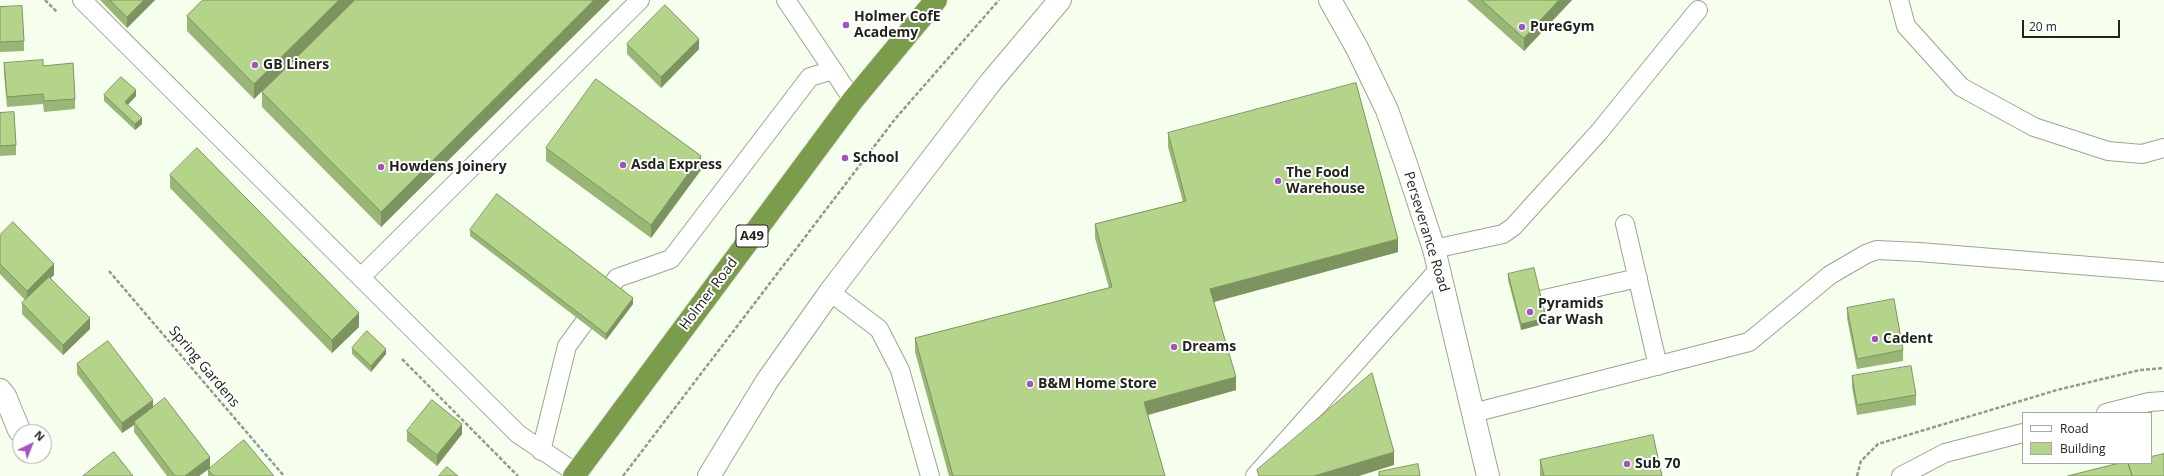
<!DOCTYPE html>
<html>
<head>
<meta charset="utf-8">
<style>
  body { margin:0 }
  #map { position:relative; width:2164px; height:476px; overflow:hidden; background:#f6ffed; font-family:"Open Sans",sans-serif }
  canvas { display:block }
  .legend { position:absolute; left:2022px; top:412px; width:130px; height:52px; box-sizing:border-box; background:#fff; border:1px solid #a6a7a4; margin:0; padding:5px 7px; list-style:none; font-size:12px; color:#20241c }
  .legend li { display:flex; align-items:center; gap:8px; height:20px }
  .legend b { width:20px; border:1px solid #a6a7a4 }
  .north { position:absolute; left:12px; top:424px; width:40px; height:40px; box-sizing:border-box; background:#fff; border:1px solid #a6a7a4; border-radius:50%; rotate:43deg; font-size:11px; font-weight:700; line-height:16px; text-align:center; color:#20241c }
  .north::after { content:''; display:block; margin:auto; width:14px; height:18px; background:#a352c2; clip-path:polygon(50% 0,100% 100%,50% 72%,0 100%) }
  .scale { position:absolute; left:2022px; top:20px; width:98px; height:18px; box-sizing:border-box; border:2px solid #20241c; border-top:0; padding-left:5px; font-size:12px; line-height:14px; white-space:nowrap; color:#20241c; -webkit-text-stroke:3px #fff; paint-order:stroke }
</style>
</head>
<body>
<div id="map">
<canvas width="2164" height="476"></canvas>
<ul class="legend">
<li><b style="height:5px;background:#fff"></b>Road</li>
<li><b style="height:11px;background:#b3d489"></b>Building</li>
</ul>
<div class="north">N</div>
<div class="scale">20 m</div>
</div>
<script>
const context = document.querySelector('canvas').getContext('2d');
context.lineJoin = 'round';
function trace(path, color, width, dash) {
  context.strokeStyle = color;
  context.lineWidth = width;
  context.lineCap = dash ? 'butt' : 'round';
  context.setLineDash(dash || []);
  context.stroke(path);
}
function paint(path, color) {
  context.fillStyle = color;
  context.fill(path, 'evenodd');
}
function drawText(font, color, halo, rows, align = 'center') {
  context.font = font + ' "Open Sans",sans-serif';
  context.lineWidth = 4;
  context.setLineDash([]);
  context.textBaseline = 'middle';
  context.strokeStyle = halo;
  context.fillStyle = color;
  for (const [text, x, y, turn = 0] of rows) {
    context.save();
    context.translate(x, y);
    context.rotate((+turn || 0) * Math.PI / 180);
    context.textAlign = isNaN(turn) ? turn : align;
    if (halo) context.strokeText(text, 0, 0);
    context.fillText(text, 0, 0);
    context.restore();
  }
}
const path = new Path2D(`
  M 45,0 L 57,12
  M 109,271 L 284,476
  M 402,359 L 518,476
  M 623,476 L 895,119 L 999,0
  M 1857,476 L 1861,461 L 1878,444 L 2057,390 L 2140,370 L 2164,368`);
const lane = new Path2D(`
  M 82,0 L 518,434 L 576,473
  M 786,0 L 853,100
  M 1899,0 L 1906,26 L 1961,87 L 2034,127 L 2108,151 L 2142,154 L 2164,148
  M 1625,224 L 1658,366
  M 1434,249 L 1503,234 L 1513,227 L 1599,132 L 1698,10
  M 361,277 L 640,0
  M 830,292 L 879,329 L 900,370 L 930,476
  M 1540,300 L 1638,278
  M 1473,413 L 1749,342 L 1830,275 L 1866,254 L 1877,250 L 1919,252 L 2164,272
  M 2106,413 L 2149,402 L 2164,401
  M 541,451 L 567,346 L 617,278 L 671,259 L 810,77 L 833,70
  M 1255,476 L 1438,270
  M 1901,476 L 1945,453 L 2023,433`);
const street = new Path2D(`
  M 1330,0 L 1357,48 L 1387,110 L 1406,164 L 1434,249 L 1488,476
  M 0,390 L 5,396 L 19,430
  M 709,476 L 767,381 L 830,292 L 990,83 L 1060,0`);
const highway = new Path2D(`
  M 574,476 L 853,100 L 936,0`);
const wall = new Path2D(`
  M 100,0 L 155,0 L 127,28 Z
  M 203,0 L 610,0 L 381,227 L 262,107 L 262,92 L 281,73 L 254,99 L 187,31 L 187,16 Z
  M 1467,0 L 1572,0 L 1524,51 Z
  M 0,7 L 24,41 L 24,51 L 0,52 Z
  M 627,44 L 699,49 L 661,88 L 627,54 Z
  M 4,63 L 43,66 L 75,99 L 75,109 L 44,112 L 43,104 L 7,107 L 4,73 Z
  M 104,95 L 136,96 L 127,105 L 142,124 L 135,130 L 104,101 Z
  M 0,113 L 16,145 L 16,155 L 0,156 Z
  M 1168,133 L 1398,252 L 1214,302 L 1236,390 L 1148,415 L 1165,476 L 949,476 L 915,352 L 915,338 L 1109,288 L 1095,238 L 1095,224 L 1183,202 L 1168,147 Z
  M 546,148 L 701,170 L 651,238 L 546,161 Z
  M 170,175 L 359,327 L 332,353 L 170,188 Z
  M 470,230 L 633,304 L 606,340 L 470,236 Z
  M 0,235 L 54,275 L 50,278 L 90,329 L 63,355 L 22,314 L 22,303 L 25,300 L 0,274 Z
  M 1508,274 L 1546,323 L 1521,330 L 1508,280 Z
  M 1847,308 L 1903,350 L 1903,361 L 1857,369 L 1847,318 Z
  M 352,348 L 386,354 L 371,372 L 352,354 Z
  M 77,364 L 153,407 L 210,468 L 199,476 L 167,476 L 134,432 L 134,425 L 122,433 L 77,374 Z
  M 1852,376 L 1916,395 L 1916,405 L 1857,415 L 1852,387 Z
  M 407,431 L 462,434 L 437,466 L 407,441 Z
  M 1540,460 L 1662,476 L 1540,476 Z
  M 208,470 L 274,476 L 208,476 Z`);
const shadedWall = new Path2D(`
  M 144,0 L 155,0 L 127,28 L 127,17 Z
  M 339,0 L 355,0 L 254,99 L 254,84 Z
  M 594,0 L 610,0 L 381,227 L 381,212 Z
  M 1559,0 L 1572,0 L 1524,51 L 1524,38 Z
  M 699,39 L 699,49 L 661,88 L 661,77 Z
  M 136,90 L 136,96 L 125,108 L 125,102 Z
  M 142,118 L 142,124 L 135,130 L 135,124 Z
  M 701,156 L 701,170 L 651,238 L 651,225 Z
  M 1398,239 L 1398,252 L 1210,303 L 1210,289 Z
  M 54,264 L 54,275 L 27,301 L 27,291 Z
  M 633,298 L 633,304 L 606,340 L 606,334 Z
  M 359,313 L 359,327 L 332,353 L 332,340 Z
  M 90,318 L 90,329 L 63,355 L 63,345 Z
  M 1546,318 L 1546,323 L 1521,330 L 1521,324 Z
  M 386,349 L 386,354 L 371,372 L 371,366 Z
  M 1236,377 L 1236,390 L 1144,416 L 1144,402 Z
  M 153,400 L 153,410 L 134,422 L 134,425 L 122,433 L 122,423 Z
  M 462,424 L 462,434 L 437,466 L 437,455 Z
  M 1394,452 L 1394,465 L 1359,476 L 1314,476 Z
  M 210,457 L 210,468 L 199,476 L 185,476 Z`);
const building = new Path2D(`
  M 110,0 L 144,0 L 127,17 Z
  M 203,0 L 339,0 L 254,84 L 187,16 Z
  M 355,0 L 594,0 L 381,212 L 262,92 Z
  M 1482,0 L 1559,0 L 1524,38 Z
  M 665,5 L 699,39 L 661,77 L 627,44 Z
  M 22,6 L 24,41 L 0,42 L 0,7 Z
  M 43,60 L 43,66 L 73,63 L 75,99 L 44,101 L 43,94 L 7,97 L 4,63 Z
  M 121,77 L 136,90 L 125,102 L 142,118 L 135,124 L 104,95 Z
  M 596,79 L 701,156 L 651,225 L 546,148 Z
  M 1356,83 L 1398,239 L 1210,289 L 1236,377 L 1144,402 L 1165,476 L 953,476 L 915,338 L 1112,287 L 1095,224 L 1186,201 L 1168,133 Z
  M 14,112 L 16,145 L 0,146 L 0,113 Z
  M 197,148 L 359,313 L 332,340 L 170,175 Z
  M 497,194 L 633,298 L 606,334 L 470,230 Z
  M 13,222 L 54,264 L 27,291 L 0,264 L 0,235 Z
  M 1534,268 L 1546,318 L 1521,324 L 1508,274 Z
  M 49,277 L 90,318 L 63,345 L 22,303 Z
  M 1894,299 L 1903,350 L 1857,359 L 1847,308 Z
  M 367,331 L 386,349 L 371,366 L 352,348 Z
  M 108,341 L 153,400 L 122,423 L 77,364 Z
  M 1911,366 L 1916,395 L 1857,405 L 1852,376 Z
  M 1372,373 L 1394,452 L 1314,476 L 1259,476 L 1257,470 Z
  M 165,398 L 210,457 L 185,476 L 175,476 L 134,422 Z
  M 432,400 L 462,424 L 437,455 L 407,431 Z
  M 1653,435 L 1662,476 L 1544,476 L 1540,460 Z
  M 244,440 L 274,476 L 214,476 L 208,470 Z
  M 114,452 L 133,476 L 83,476 Z
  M 2164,454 L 2164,476 L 2132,476 L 2128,463 L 2151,463 L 2151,457 Z
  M 2120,463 L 2128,463 L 2132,476 L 2068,476 Z
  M 1418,464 L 1420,476 L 1379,476 L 1379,472 Z
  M 447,467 L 458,476 L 439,476 Z`);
const markers = [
  [846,25,4,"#a352c2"],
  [1522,27,4,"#a352c2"],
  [255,65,4,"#a352c2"],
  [845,158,4,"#a352c2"],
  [623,165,4,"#a352c2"],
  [381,167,4,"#a352c2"],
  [1278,181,4,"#a352c2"],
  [1530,312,4,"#a352c2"],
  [1875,339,4,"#a352c2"],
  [1174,347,4,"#a352c2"],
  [1030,384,4,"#a352c2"],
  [1627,464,4,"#a352c2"]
];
const shields = [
  [752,236,32]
];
const shieldNames = [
  ["A49",752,236]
];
const poiNames = [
  ["Holmer CofE",854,17],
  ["Academy",854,33],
  ["PureGym",1530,27],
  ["GB Liners",263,65],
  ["School",853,158],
  ["Asda Express",631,165],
  ["Howdens Joinery",389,167],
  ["The Food",1286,173],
  ["Warehouse",1286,189],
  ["Pyramids",1538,304],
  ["Car Wash",1538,320],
  ["Cadent",1883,339],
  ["Dreams",1182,347],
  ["B&M Home Store",1038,384],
  ["Sub 70",1635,464]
];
const streetNames = [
  ["Perseverance Road",1426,232,73],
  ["Holmer Road",709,294,-53],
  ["Spring Gardens",204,367,50]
];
trace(lane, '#9ca591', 20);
trace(street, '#9ca591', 24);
trace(highway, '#e4e5e4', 24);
trace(path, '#93998c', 2.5, [4, 2]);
trace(lane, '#fff', 18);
trace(street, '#fff', 22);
trace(highway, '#7a9c4b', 22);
paint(wall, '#9ab676');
paint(shadedWall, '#7d9460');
paint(building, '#b3d489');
trace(building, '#7d9460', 1);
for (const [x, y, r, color] of markers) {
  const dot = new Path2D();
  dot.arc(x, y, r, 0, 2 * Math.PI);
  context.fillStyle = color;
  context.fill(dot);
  trace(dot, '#fff', 1.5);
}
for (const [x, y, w] of shields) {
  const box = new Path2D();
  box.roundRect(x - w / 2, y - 11, w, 22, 3);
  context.fillStyle = '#fff';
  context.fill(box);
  trace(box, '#20241c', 1);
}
drawText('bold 13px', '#20241c', null, shieldNames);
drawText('bold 14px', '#20241c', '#fff', poiNames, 'left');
drawText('14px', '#20241c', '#fff', streetNames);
</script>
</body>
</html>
